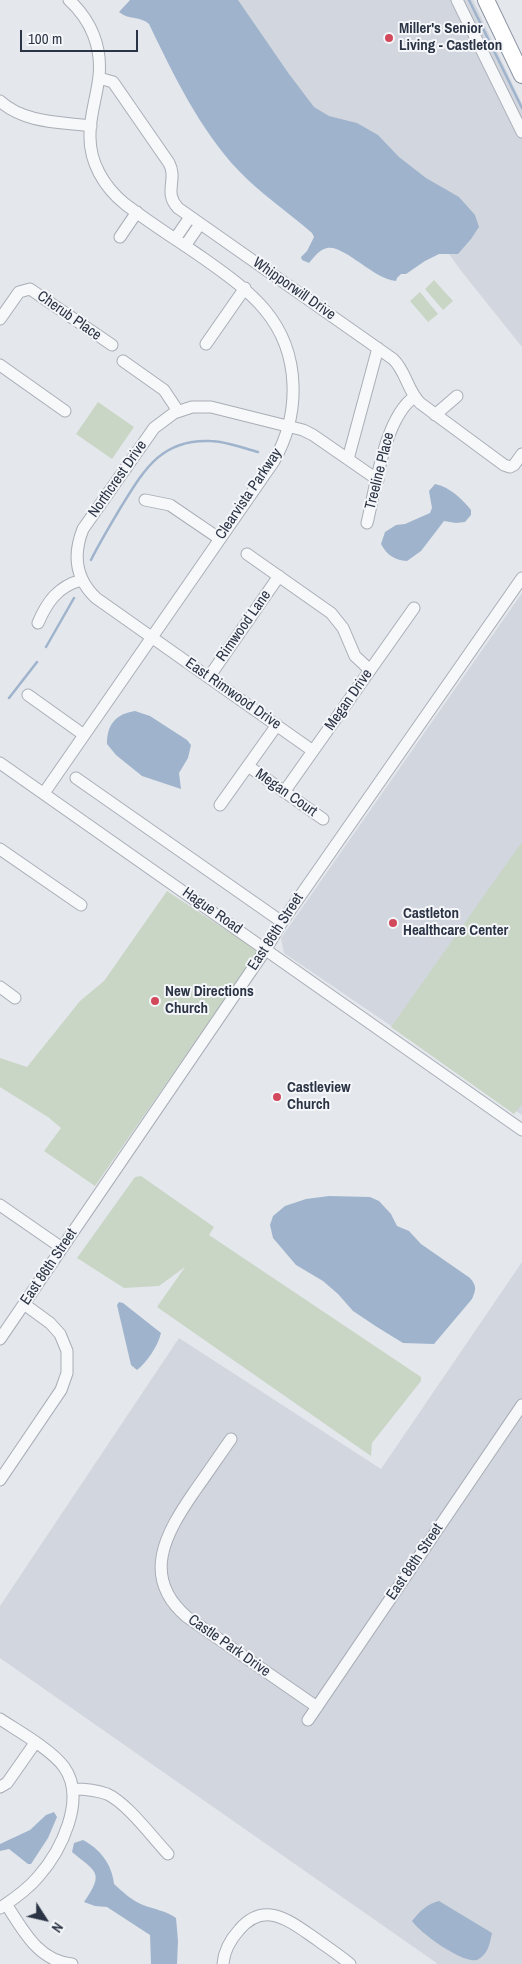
<!DOCTYPE html>
<html>
<head>
<meta charset="utf-8">
<style>
  body { margin:0 }
  #map { position:relative; width:522px; height:1964px; overflow:hidden; background:#e4e7ec; font-family:"Archivo Narrow",sans-serif }
  canvas { display:block }
  .north { position:absolute; left:20px; top:1894px; width:50px; height:50px; -webkit-text-stroke:4px #f4f6f9; paint-order:stroke; rotate:125deg; font-size:14px; font-weight:700; line-height:20px; text-align:center; color:#2b3445 }
  .north::after { content:''; display:block; margin:auto; width:18px; height:22px; background:#2b3445; clip-path:polygon(50% 0,100% 100%,50% 72%,0 100%) }
  .scale { position:absolute; left:20px; top:30px; width:118px; height:22px; box-sizing:border-box; border:2px solid #2b3445; border-top:0; padding-left:6px; font-size:15px; line-height:18px; white-space:nowrap; color:#2b3445; -webkit-text-stroke:4px #f4f6f9; paint-order:stroke }
</style>
</head>
<body>
<div id="map">
<canvas width="522" height="1964"></canvas>
<div class="north">N</div>
<div class="scale">100 m</div>
</div>
<script>
const context = document.querySelector('canvas').getContext('2d');
context.lineJoin = 'round';
function paint(path, color) {
  context.fillStyle = color;
  context.fill(path, 'evenodd');
}
function trace(path, color, width, dash) {
  context.strokeStyle = color;
  context.lineWidth = width;
  context.lineCap = dash ? 'butt' : 'round';
  context.setLineDash(dash || []);
  context.stroke(path);
}
function drawText(font, color, halo, rows, align = 'center') {
  context.font = font + ' "Archivo Narrow",sans-serif';
  context.lineWidth = 4;
  context.setLineDash([]);
  context.textBaseline = 'middle';
  context.strokeStyle = halo;
  context.fillStyle = color;
  for (const [text, x, y, turn = 0] of rows) {
    context.save();
    context.translate(x, y);
    context.rotate((+turn || 0) * Math.PI / 180);
    context.textAlign = isNaN(turn) ? turn : align;
    if (halo) context.strokeText(text, 0, 0);
    context.fillText(text, 0, 0);
    context.restore();
  }
}
const built = new Path2D(`
  M 230,0 L 473,0 L 522,104 L 522,347 L 462,272 L 402,189 L 333,137 Z
  M 522,593 L 522,1115 L 284,953 L 281,938 Z
  M 522,1262 L 522,1964 L 438,1964 L 0,1658 L 0,1606 L 179,1338 L 381,1469 Z`);
const green = new Path2D(`
  M 434,280 L 453,301 L 443,310 L 425,289 Z
  M 420,292 L 438,314 L 428,322 L 410,301 Z
  M 98,402 L 134,427 L 112,459 L 76,434 Z
  M 522,842 L 522,1104 L 514,1114 L 391,1027 Z
  M 167,891 L 258,951 L 95,1186 L 44,1151 L 61,1128 L 48,1117 L 0,1087 L 0,1058 L 27,1067 L 80,1001 L 104,981 Z
  M 141,1176 L 214,1227 L 209,1235 L 421,1377 L 421,1381 L 372,1443 L 371,1456 L 157,1307 L 185,1267 L 159,1286 L 124,1288 L 77,1258 L 135,1177 Z`);
const water = new Path2D(`
  M 130,0 L 238,0 L 289,74 L 314,107 L 329,116 L 357,123 L 378,135 L 399,157 L 426,178 L 459,197 L 475,215 L 479,227 L 471,239 L 458,254 L 439,254 L 425,261 L 406,274 L 401,274 L 397,278 L 396,281 C 373,279 345,245 327,248 C 319,250 314,257 309,263 L 302,260 L 301,257 L 307,251 L 314,237 L 312,233 C 288,212 261,194 239,171 C 200,130 173,74 149,24 C 141,16 128,20 119,12 Z
  M 435,484 C 450,487 462,499 471,510 L 471,515 L 465,522 L 456,523 L 444,521 L 421,551 L 407,561 C 394,560 387,555 381,544 L 385,532 L 396,525 L 405,524 L 430,513 L 432,508 L 429,491 Z
  M 135,711 L 150,716 L 187,740 L 191,745 L 188,758 L 179,773 L 181,789 L 142,776 L 116,755 L 107,744 C 107,724 116,714 135,711 Z
  M 329,1196 L 370,1197 L 379,1201 L 391,1214 L 397,1226 L 409,1231 L 421,1244 L 470,1278 C 477,1286 476,1290 472,1299 L 434,1344 L 403,1343 L 377,1327 L 353,1311 L 338,1294 L 323,1281 L 296,1265 L 273,1238 L 270,1225 L 273,1216 L 285,1206 L 306,1199 Z
  M 119,1302 L 123,1303 L 161,1333 C 158,1346 147,1362 137,1370 L 131,1365 L 117,1305 Z
  M 54,1812 L 57,1817 L 48,1838 L 31,1864 L 28,1864 L 9,1849 L 0,1851 L 0,1844 L 30,1830 L 46,1815 Z
  M 83,1840 C 100,1849 112,1864 114,1884 C 123,1892 131,1900 143,1905 C 154,1909 166,1911 176,1918 L 178,1941 L 177,1964 L 151,1964 L 150,1935 L 107,1907 L 95,1906 L 84,1902 C 105,1872 96,1872 72,1852 L 74,1843 Z
  M 439,1901 L 492,1933 C 490,1943 488,1955 477,1960 C 463,1964 420,1933 412,1921 C 420,1911 427,1904 439,1901 Z`);
const stream = new Path2D(`
  M 469,0 L 522,108
  M 91,560 C 100,542 111,524 121,507 C 144,470 161,439 210,441 C 225,441 243,448 258,452
  M 46,647 L 74,598
  M 9,698 L 37,662`);
const minor = new Path2D(`
  M 457,0 L 522,132
  M 99,78 L 113,82 L 169,163 C 178,180 163,192 178,208 L 393,359 C 406,371 407,390 420,403 L 504,465 L 510,467 L 514,465 L 522,454
  M 0,101 C 24,123 60,122 91,126
  M 120,237 L 137,212
  M 175,239 L 190,217
  M 185,246 L 200,224
  M 0,319 L 19,292 L 30,289 L 112,345
  M 206,344 L 245,288
  M 123,361 L 164,390 L 178,411
  M 0,365 L 65,411
  M 435,415 L 457,396
  M 348,459 L 378,348
  M 145,500 L 170,505 L 220,539
  M 367,523 C 376,487 384,419 414,397
  M 247,554 L 331,613 L 343,628 L 355,656 L 370,670
  M 38,623 C 47,602 58,586 82,580
  M 209,677 L 279,576
  M 28,695 L 84,735
  M 313,751 L 96,598 C 75,578 73,554 83,529 L 154,428 L 174,413 L 192,407 L 211,407 L 303,430 L 313,435 L 378,480
  M 0,763 L 522,1130
  M 248,766 L 323,819
  M 76,778 L 282,922
  M 284,792 L 414,608
  M 44,793 L 274,461 C 287,438 294,412 293,385 C 291,321 250,291 203,258 C 177,240 150,223 125,204 C 104,187 89,162 90,134 C 90,114 97,96 99,76 C 102,47 91,20 69,0
  M 220,805 L 277,725
  M 0,849 L 81,905
  M 0,987 L 15,998
  M 0,1205 L 62,1248
  M 0,1339 L 266,949 L 282,922 L 522,578
  M 231,1439 C 219,1456 207,1474 194,1492 C 166,1533 140,1577 187,1617 L 317,1707
  M 0,1480 L 61,1390 L 67,1373 L 67,1351 L 60,1334 L 50,1323 L 24,1304
  M 0,1719 C 18,1731 52,1750 64,1767 C 87,1799 61,1851 38,1877 C 27,1890 14,1899 0,1908
  M 308,1720 L 522,1405
  M 0,1787 L 7,1783 L 35,1743
  M 73,1789 C 84,1789 96,1790 107,1794 C 126,1802 153,1838 168,1854
  M 6,1904 C 23,1930 38,1961 72,1964
  M 223,1964 C 224,1951 230,1940 239,1930 C 265,1899 291,1922 316,1939 C 327,1947 339,1955 350,1964`);
const highway = new Path2D(`
  M 486,0 L 522,75`);
const markers = [
  [389,38,5,"#d1495b"],
  [393,923,5,"#d1495b"],
  [155,1001,5,"#d1495b"],
  [277,1097,5,"#d1495b"]
];
const poiNames = [
  ["Miller's Senior",399,29],
  ["Living - Castleton",399,46],
  ["Castleton",403,914],
  ["Healthcare Center",403,931],
  ["New Directions",165,992],
  ["Church",165,1009],
  ["Castleview",287,1088],
  ["Church",287,1105]
];
const streetNames = [
  ["Whipporwill Drive",294,289,35],
  ["Cherub Place",69,316,35],
  ["Treeline Place",380,471,-76],
  ["Northcrest Drive",118,479,-55],
  ["Clearvista Parkway",249,494,-56],
  ["Rimwood Lane",244,626,-55],
  ["East Rimwood Drive",233,694,35],
  ["Megan Drive",349,700,-55],
  ["Megan Court",286,793,35],
  ["Hague Road",212,911,35],
  ["East 86th Street",276,932,-57],
  ["East 86th Street",49,1267,-56],
  ["East 88th Street",415,1562,-56],
  ["Castle Park Drive",229,1646,35]
];
paint(built, '#d2d6de');
paint(green, '#c9d6c5');
paint(water, '#9fb4cc');
trace(stream, '#9fb4cc', 2.5);
trace(minor, '#a9aeb7', 13);
trace(highway, '#8b94a3', 18);
trace(minor, '#f7f8fa', 11);
trace(highway, '#fff', 16);
for (const [x, y, r, color] of markers) {
  const dot = new Path2D();
  dot.arc(x, y, r, 0, 2 * Math.PI);
  context.fillStyle = color;
  context.fill(dot);
  trace(dot, '#f4f6f9', 2);
}
drawText('bold 15px', '#2b3445', '#f4f6f9', poiNames, 'left');
drawText('15px', '#2b3445', '#f4f6f9', streetNames);
</script>
</body>
</html>
